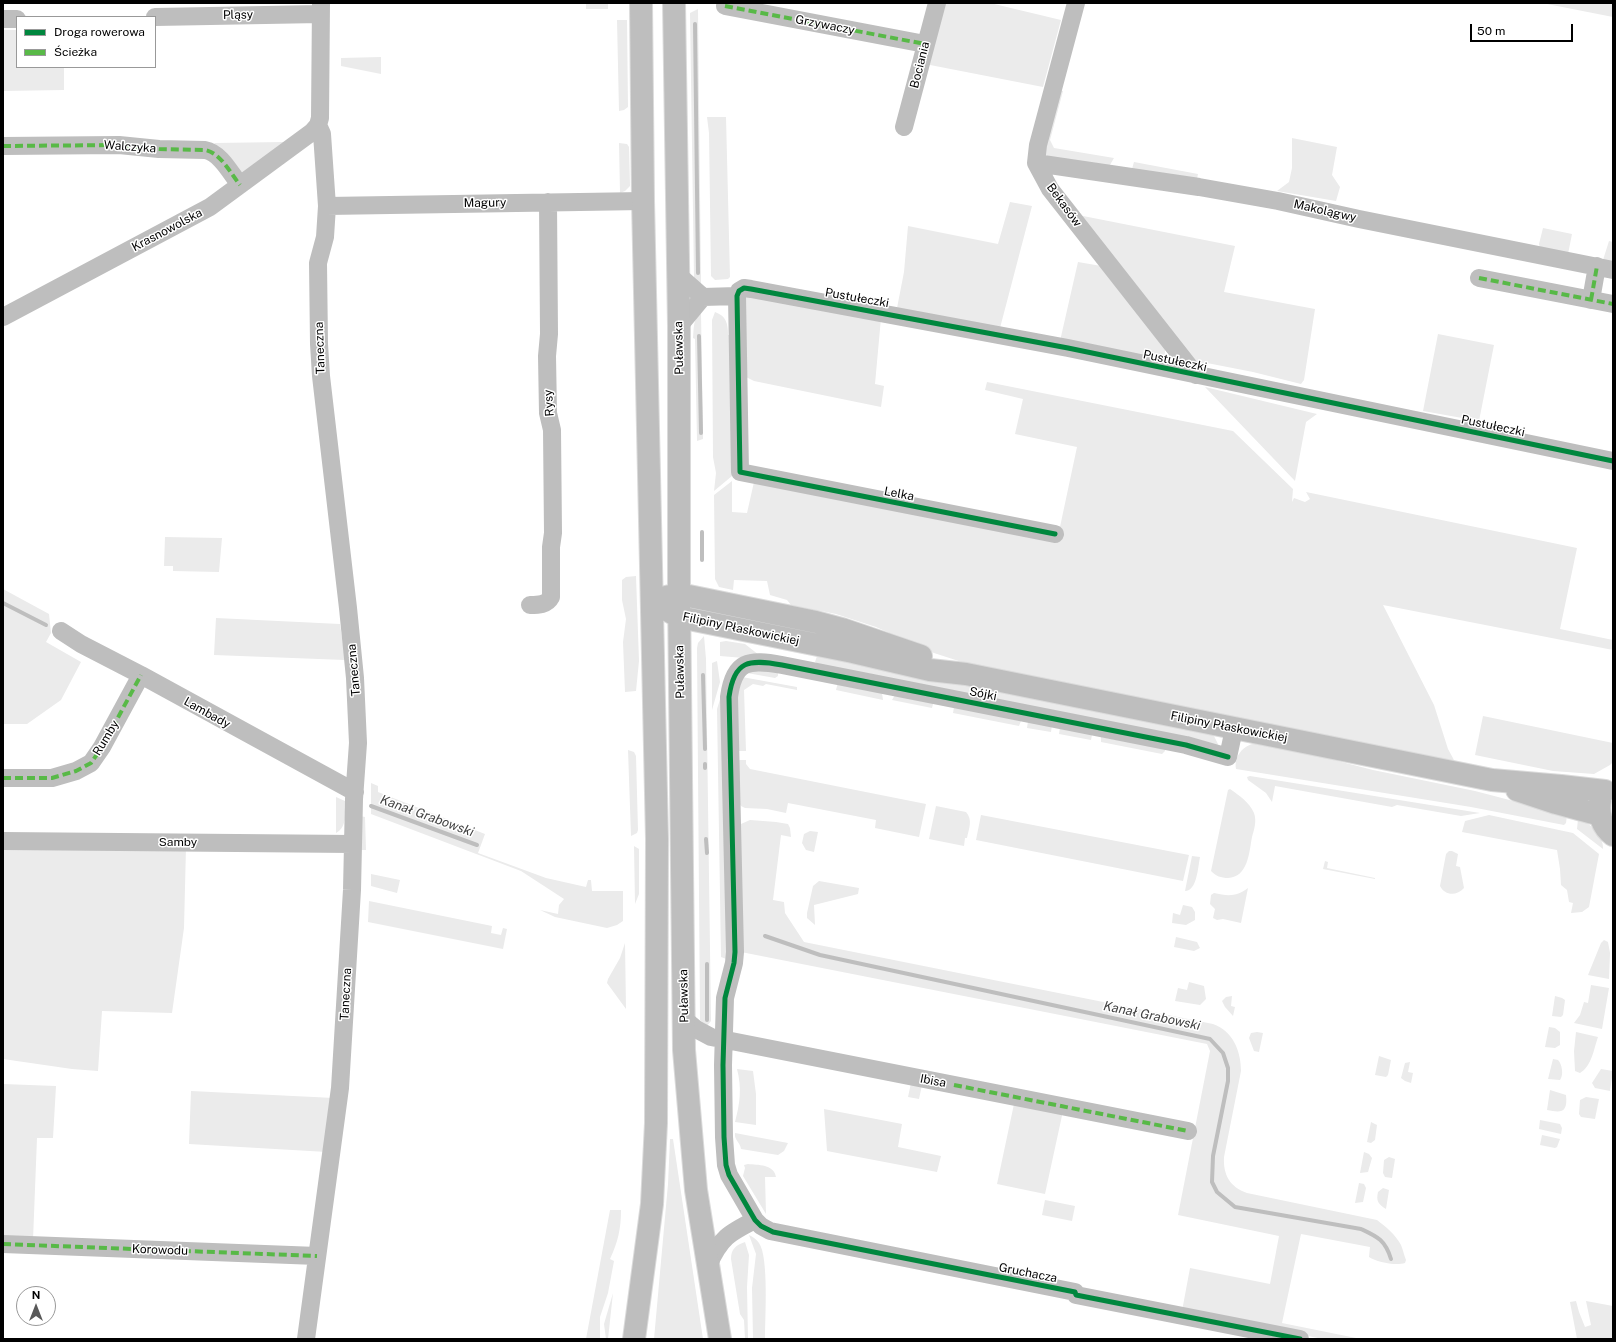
<!DOCTYPE html>
<html>
<head>
<meta charset="utf-8">
<style>
  body { margin:0 }
  #map { position:relative; width:1616px; height:1342px; overflow:hidden; background:#fff; font-family:"Public Sans",sans-serif }
  canvas { display:block }
  .frame { position:absolute; inset:0; border:4px solid #000; pointer-events:none }
  .legend { position:absolute; left:16px; top:16px; width:140px; height:52px; box-sizing:border-box; background:#fff; border:1px solid #999; margin:0; padding:5px 7px; list-style:none; font-size:12px; color:#000 }
  .legend li { display:flex; align-items:center; gap:8px; height:20px }
  .legend b { width:20px; border:1px solid #999 }
  .north { position:absolute; left:16px; top:1286px; width:40px; height:40px; box-sizing:border-box; background:#fff; border:1px solid #999; border-radius:50%; rotate:0deg; font-size:11px; font-weight:700; line-height:16px; text-align:center; color:#000 }
  .north::after { content:''; display:block; margin:auto; width:14px; height:18px; background:#595959; clip-path:polygon(50% 0,100% 100%,50% 72%,0 100%) }
  .scale { position:absolute; left:1470px; top:24px; width:103px; height:18px; box-sizing:border-box; border:2px solid #000; border-top:0; padding-left:5px; font-size:12px; line-height:14px; white-space:nowrap; color:#000; -webkit-text-stroke:3px #fff; paint-order:stroke }
</style>
</head>
<body>
<div id="map">
<canvas width="1616" height="1342"></canvas>
<div class="frame"></div>
<ul class="legend">
<li><b style="height:5px;background:#00873e"></b>Droga rowerowa</li>
<li><b style="height:5px;background:#58b947"></b>Ścieżka</li>
</ul>
<div class="north">N</div>
<div class="scale">50 m</div>
</div>
<script>
const context = document.querySelector('canvas').getContext('2d');
context.lineJoin = 'round';
function paint(path, color) {
  context.fillStyle = color;
  context.fill(path, 'evenodd');
}
function trace(path, color, width, dash) {
  context.strokeStyle = color;
  context.lineWidth = width;
  context.lineCap = dash ? 'butt' : 'round';
  context.setLineDash(dash || []);
  context.stroke(path);
}
function drawText(font, color, halo, rows, align = 'center') {
  context.font = font + ' "Public Sans",sans-serif';
  context.lineWidth = 3;
  context.setLineDash([]);
  context.textBaseline = 'middle';
  context.strokeStyle = halo;
  context.fillStyle = color;
  for (const [text, x, y, turn = 0] of rows) {
    context.save();
    context.translate(x, y);
    context.rotate((+turn || 0) * Math.PI / 180);
    context.textAlign = isNaN(turn) ? turn : align;
    if (halo) context.strokeText(text, 0, 0);
    context.fillText(text, 0, 0);
    context.restore();
  }
}
const green = new Path2D(`
  M 586,3 L 608,3 L 608,9 L 586,9 Z
  M 942,3 L 990,3 L 1061,20 L 1043,87 L 925,64 Z
  M 1542,3 L 1613,3 L 1613,17 Z
  M 698,9 L 701,284 L 694,278 L 690,13 Z
  M 617,20 L 627,20 L 628,107 L 624,110 L 619,111 Z
  M 3,30 L 17,30 L 17,67 L 64,67 L 64,90 L 3,91 Z
  M 381,57 L 381,74 L 341,66 L 341,58 Z
  M 1058,90 L 1063,91 L 1050,140 L 1054,148 L 1114,158 L 1107,170 L 1043,155 Z
  M 707,117 L 726,117 L 730,277 L 728,279 L 715,280 L 711,276 L 709,133 Z
  M 1292,138 L 1337,147 L 1332,175 L 1340,187 L 1336,201 L 1277,191 L 1289,182 L 1292,168 Z
  M 284,142 L 243,173 L 237,171 L 214,143 Z
  M 619,143 L 627,144 L 629,147 L 630,186 L 625,191 L 620,193 Z
  M 1134,162 L 1198,174 L 1196,184 L 1132,169 Z
  M 1010,202 L 1032,206 L 1000,328 L 897,308 L 904,272 L 908,226 L 998,244 Z
  M 1078,215 L 1235,246 L 1224,292 L 1315,309 L 1304,380 L 1301,384 L 1253,372 L 1207,363 L 1206,365 L 1198,364 Z
  M 1543,228 L 1572,234 L 1568,254 L 1540,248 L 1539,244 Z
  M 1609,241 L 1613,242 L 1613,262 L 1603,260 Z
  M 1078,262 L 1107,267 L 1165,349 L 1165,355 L 1162,358 L 1060,341 Z
  M 745,295 L 881,318 L 875,384 L 884,386 L 881,407 L 754,381 L 746,377 Z
  M 701,312 L 703,439 L 697,441 L 695,339 L 693,338 C 694,327 693,319 701,312 Z
  M 715,312 C 726,316 728,323 728,335 L 731,335 L 732,476 L 714,491 L 716,473 L 713,457 L 712,320 Z
  M 1438,334 L 1494,345 L 1479,421 L 1423,411 Z
  M 987,382 L 1233,431 L 1293,489 L 1292,502 L 1294,498 L 1305,502 L 1310,499 L 1306,492 L 1577,548 L 1560,629 L 1613,640 L 1613,650 L 1383,605 L 1434,705 L 1448,749 L 1454,760 L 1439,759 L 968,664 L 934,653 L 876,627 L 836,614 L 791,605 L 787,600 L 770,595 L 767,581 L 734,580 L 733,590 L 719,587 L 715,579 L 714,495 L 732,481 L 732,512 L 747,513 L 754,482 L 1057,541 L 1077,447 L 1015,434 L 1023,399 L 985,390 Z
  M 1205,387 L 1317,414 L 1306,422 L 1295,481 Z
  M 165,537 L 222,538 L 219,572 L 173,571 L 173,566 L 164,566 Z
  M 636,576 L 639,661 L 636,691 L 625,692 L 623,642 L 626,619 L 622,600 L 622,580 L 626,577 Z
  M 3,589 L 49,614 L 51,633 L 46,642 L 81,662 L 61,700 L 27,724 L 3,724 Z
  M 216,618 L 340,624 L 345,660 L 214,655 Z
  M 704,636 L 706,659 L 711,1021 L 706,1027 L 700,1020 L 697,648 L 698,643 Z
  M 726,641 L 745,644 L 759,655 L 744,658 L 720,656 L 720,642 Z
  M 817,656 L 1213,734 L 1218,744 L 1216,747 L 818,664 L 815,662 Z
  M 717,661 L 720,682 L 712,710 L 712,663 Z
  M 751,671 L 778,672 L 778,676 L 775,678 L 747,673 Z
  M 742,677 L 797,687 L 797,690 L 766,684 L 763,686 L 753,684 L 744,690 L 746,751 L 738,751 L 735,700 Z
  M 838,682 L 882,693 L 883,700 L 836,690 Z
  M 722,693 L 729,960 L 721,957 L 717,709 Z
  M 895,695 L 931,701 L 933,704 L 932,708 L 892,700 Z
  M 954,707 L 1021,721 L 1019,726 L 953,713 Z
  M 1483,716 L 1613,743 L 1613,762 L 1610,765 L 1594,774 L 1553,771 L 1475,755 Z
  M 1028,721 L 1052,725 L 1051,732 L 1027,728 Z
  M 1060,727 L 1092,735 L 1091,740 L 1059,734 Z
  M 1101,737 L 1165,749 L 1165,751 L 1162,754 L 1101,742 Z
  M 1255,743 L 1287,748 L 1373,770 L 1475,791 L 1567,815 L 1566,823 L 1564,825 L 1471,807 L 1236,769 C 1234,756 1243,746 1255,743 Z
  M 628,750 L 634,752 L 636,756 L 638,830 L 637,833 L 631,836 Z
  M 739,760 L 746,760 L 746,764 L 750,769 L 926,804 L 919,837 L 875,828 L 876,820 L 788,803 L 786,813 L 767,809 L 745,808 L 741,806 L 738,801 Z
  M 1250,776 L 1480,813 L 1461,816 L 1397,805 L 1392,807 L 1275,786 L 1272,802 L 1266,793 L 1248,780 L 1247,777 Z
  M 371,783 L 378,786 L 378,792 L 485,834 L 478,853 L 546,878 L 586,887 L 588,880 L 591,880 L 592,891 L 623,891 L 623,921 L 617,925 L 607,928 L 555,917 L 540,910 L 558,914 L 559,905 L 564,899 L 521,871 L 371,814 Z
  M 1230,789 C 1240,796 1249,802 1254,813 C 1257,821 1254,830 1252,837 C 1249,853 1248,877 1228,878 C 1221,878 1216,876 1211,871 L 1228,790 Z
  M 336,797 L 345,801 C 344,815 348,826 336,833 Z
  M 936,806 L 966,812 C 973,820 969,828 967,838 L 965,838 L 964,846 L 929,839 Z
  M 981,815 L 1189,855 L 1183,881 L 976,840 Z
  M 1489,815 L 1573,833 L 1599,854 L 1589,907 L 1582,912 L 1571,913 L 1573,903 L 1569,902 L 1567,890 L 1561,885 L 1560,869 L 1557,850 L 1462,832 L 1465,821 Z
  M 360,816 L 365,817 L 366,850 L 359,850 Z
  M 1578,819 C 1590,822 1604,836 1603,849 L 1577,829 Z
  M 750,820 L 776,822 L 788,824 L 790,828 L 791,837 L 781,835 L 773,900 L 784,902 L 785,913 L 804,942 L 1213,1024 C 1233,1031 1241,1051 1241,1071 L 1224,1157 C 1223,1175 1230,1187 1247,1193 L 1377,1220 C 1386,1227 1395,1234 1401,1245 C 1403,1250 1404,1255 1406,1260 L 1405,1263 C 1395,1266 1377,1262 1369,1257 L 1370,1247 L 1301,1234 L 1282,1323 L 1361,1339 L 1323,1339 L 1182,1311 L 1190,1268 L 1270,1284 L 1279,1236 L 1178,1215 L 1210,1051 L 1207,1044 L 741,952 L 741,824 Z
  M 810,831 L 818,832 L 814,852 L 806,850 L 802,843 L 804,834 Z
  M 634,846 L 639,849 L 639,894 L 635,904 Z
  M 3,847 L 186,847 L 184,928 L 172,1013 L 102,1011 L 98,1071 L 72,1069 L 3,1059 Z
  M 1449,851 L 1452,851 L 1458,854 L 1456,866 L 1460,867 L 1464,888 C 1457,896 1445,896 1440,886 L 1446,854 Z
  M 1192,856 L 1200,857 C 1198,867 1197,891 1185,891 Z
  M 1325,861 L 1328,862 L 1327,868 L 1375,878 L 1375,879 L 1323,869 Z
  M 371,874 L 400,880 L 397,893 L 371,886 Z
  M 819,881 L 859,888 L 858,894 L 814,905 L 815,925 L 807,918 L 807,913 L 813,886 Z
  M 1248,888 L 1241,923 L 1223,919 L 1217,920 L 1213,918 L 1215,909 L 1210,904 L 1211,895 L 1214,893 C 1227,896 1237,897 1248,888 Z
  M 369,901 L 492,926 L 491,933 L 501,935 L 503,928 L 507,929 L 503,949 L 368,922 Z
  M 1183,905 L 1192,907 L 1195,912 L 1195,920 L 1186,925 L 1172,923 L 1173,913 L 1180,915 Z
  M 1176,937 L 1197,942 L 1200,948 L 1194,951 L 1174,947 Z
  M 1604,940 L 1608,942 L 1610,953 L 1609,979 L 1588,975 L 1601,943 Z
  M 625,943 L 626,1009 L 607,983 L 608,979 L 620,958 Z
  M 1189,982 L 1204,986 L 1206,999 L 1200,1005 L 1175,1001 L 1178,988 L 1187,990 Z
  M 1591,985 L 1609,988 L 1602,1029 L 1574,1023 L 1580,1015 L 1584,1002 L 1588,1003 Z
  M 1232,996 L 1231,1006 L 1235,1007 L 1233,1016 L 1225,1007 L 1222,1001 L 1226,997 Z
  M 1555,996 L 1562,998 L 1565,1000 L 1563,1015 L 1561,1017 L 1552,1016 Z
  M 1549,1027 L 1555,1028 L 1560,1032 L 1560,1045 L 1555,1048 L 1545,1047 Z
  M 1257,1032 L 1263,1033 L 1259,1052 L 1254,1051 L 1249,1038 L 1251,1033 Z
  M 1576,1032 L 1598,1037 C 1594,1048 1592,1066 1580,1073 L 1575,1071 L 1574,1051 Z
  M 1379,1056 L 1391,1060 L 1388,1075 L 1386,1077 L 1375,1075 Z
  M 1553,1059 L 1558,1060 C 1562,1064 1564,1075 1560,1080 L 1548,1079 Z
  M 1410,1062 L 1408,1072 L 1413,1073 L 1411,1083 L 1405,1081 L 1401,1078 L 1405,1063 Z
  M 737,1069 L 753,1071 L 756,1094 L 756,1125 L 735,1122 C 740,1103 742,1088 737,1069 Z
  M 1601,1069 L 1613,1071 L 1610,1091 L 1595,1088 L 1592,1083 Z
  M 911,1083 L 922,1085 L 919,1099 L 908,1097 Z
  M 3,1084 L 56,1086 L 53,1138 L 37,1138 L 33,1240 L 3,1239 Z
  M 1550,1090 L 1566,1095 C 1568,1113 1561,1113 1547,1110 Z
  M 191,1091 L 334,1098 L 327,1152 L 189,1144 Z
  M 1586,1097 L 1599,1099 L 1595,1119 L 1581,1117 L 1579,1114 L 1580,1100 Z
  M 1014,1104 L 1063,1111 L 1045,1194 L 997,1184 Z
  M 824,1109 L 902,1124 L 898,1147 L 941,1156 L 937,1172 L 827,1151 Z
  M 1540,1120 L 1560,1124 L 1562,1128 L 1561,1134 L 1539,1129 Z
  M 1371,1122 L 1377,1125 L 1375,1140 L 1371,1143 L 1367,1142 Z
  M 735,1133 L 788,1143 L 784,1151 L 778,1155 L 741,1149 C 740,1142 734,1140 735,1133 Z
  M 1542,1135 L 1560,1139 L 1557,1147 L 1555,1148 L 1540,1145 Z
  M 670,1139 L 673,1139 L 703,1339 L 654,1339 L 668,1184 Z
  M 1364,1152 L 1369,1154 L 1372,1158 L 1368,1172 L 1360,1173 Z
  M 1389,1157 L 1395,1159 L 1392,1178 L 1385,1177 L 1383,1173 L 1384,1160 Z
  M 748,1164 C 758,1165 774,1164 776,1177 L 765,1177 L 766,1214 L 743,1176 L 745,1168 L 744,1165 Z
  M 1359,1183 L 1364,1184 L 1366,1188 L 1363,1202 L 1355,1203 Z
  M 1383,1188 L 1389,1190 L 1386,1209 C 1378,1204 1376,1201 1378,1192 Z
  M 1045,1200 L 1075,1206 L 1072,1221 L 1042,1215 Z
  M 610,1210 L 621,1210 C 621,1229 618,1242 610,1259 L 614,1261 L 608,1293 L 600,1317 L 600,1339 L 586,1339 Z
  M 749,1235 C 753,1237 756,1239 759,1243 C 769,1257 765,1319 765,1339 L 753,1339 L 752,1288 L 756,1254 Z
  M 745,1242 L 749,1255 L 747,1287 L 748,1339 L 745,1339 L 744,1320 L 740,1314 L 731,1259 C 731,1249 736,1245 745,1242 Z
  M 613,1293 L 608,1339 L 606,1339 L 604,1324 Z
  M 1576,1301 L 1579,1312 L 1585,1327 L 1591,1325 L 1586,1301 L 1613,1306 L 1613,1339 L 1577,1339 L 1570,1302 Z`);
const stream = new Path2D(`
  M 695,24 L 698,273
  M 699,336 L 701,433
  M 702,532 L 702,560
  M 3,603 L 46,625
  M 703,675 L 705,749
  M 705,764 L 705,768
  M 371,806 L 477,845
  M 706,839 L 707,853
  M 765,936 L 820,955 L 1210,1039 L 1223,1053 L 1228,1068 L 1228,1081 L 1213,1156 L 1212,1182 L 1217,1192 L 1235,1207 L 1361,1229 C 1378,1237 1385,1240 1391,1259
  M 707,964 L 707,1020`);
const minor = new Path2D(`
  M 1076,3 L 1038,145 L 1036,163 L 1050,189 L 1196,375
  M 725,6 L 925,44
  M 155,17 L 320,14
  M 3,19 L 17,19
  M 904,127 L 937,3
  M 3,146 L 119,145 L 159,149 L 205,150 C 221,153 231,174 240,185
  M 1036,163 L 1199,187 L 1278,201 L 1359,219 L 1613,270
  M 327,206 L 643,201
  M 677,274 L 703,297 L 737,296
  M 1479,278 L 1613,304
  M 1591,300 L 1597,266
  M 3,317 L 210,207 L 312,132 L 318,125 L 320,118 L 321,3
  M 679,326 L 703,297
  M 1055,534 L 740,472 L 737,296 L 739,291 L 744,288 L 751,289 L 1068,348 L 1613,461
  M 530,605 C 538,605 547,605 551,597 L 551,547 L 553,533 L 552,430 L 548,413 L 547,356 L 549,334 L 548,202
  M 61,631 L 81,644 L 141,675 L 355,792
  M 1234,729 L 1228,757 L 1186,745 L 782,665 C 749,659 734,660 729,697 L 735,952 L 734,963 L 725,998 L 723,1065 L 724,1137 L 726,1165 L 729,1175 L 755,1220 L 761,1226 L 770,1231 L 1075,1292 L 1076,1295 L 1300,1339
  M 3,778 L 52,778 L 76,771 L 91,763 L 102,747 L 141,675
  M 3,841 L 353,844
  M 684,1019 L 696,1029 L 711,1037 L 1188,1131
  M 3,1244 L 317,1256
  M 708,1266 C 720,1238 729,1233 755,1220
  M 306,1339 L 340,1088 L 352,890 L 354,799 L 358,743 L 355,678 L 348,608 L 321,376 L 319,344 L 318,263 L 325,237 L 327,206 L 322,134 L 318,125`);
const major = new Path2D(`
  M 674,3 L 679,326 L 679,594 L 684,1050 L 696,1190 L 720,1339
  M 666,597 L 679,594 L 816,622 L 842,629 L 921,656
  M 667,610 L 679,617 L 853,652 L 930,670 L 966,674 L 1492,780 L 1561,786 L 1605,791
  M 1517,790 L 1556,803 L 1600,815
  M 1600,801 C 1598,814 1602,827 1613,835
  M 634,1339 L 652,1204 L 656,1123 L 657,839 L 643,201 L 641,3`);
const quiet = new Path2D(`
  M 725,6 L 925,44
  M 3,146 L 119,145 L 159,149 L 205,150 C 221,153 231,174 240,185
  M 1479,278 L 1613,304
  M 1591,300 L 1597,266
  M 3,778 L 52,778 L 76,771 L 91,763 L 102,747 L 141,675
  M 954,1085 L 1188,1131
  M 3,1244 L 317,1256`);
const cycleway = new Path2D(`
  M 1055,534 L 740,472 L 737,296 L 739,291 L 744,288 L 751,289 L 1068,348 L 1613,461
  M 1228,757 L 1186,745 L 782,665 C 749,659 734,660 729,697 L 735,952 L 734,963 L 725,998 L 723,1065 L 724,1137 L 726,1165 L 729,1175 L 755,1220 L 761,1226 L 773,1232 L 1075,1292 L 1076,1295 L 1300,1339`);
const streetNames = [
  ["Pląsy",238,15,-1],
  ["Grzywaczy",825,25,11],
  ["Bociania",920,65,-76],
  ["Walczyka",130,147,4],
  ["Magury",485,203,-1],
  ["Bekasów",1064,205,54],
  ["Makolągwy",1325,211,13],
  ["Krasnowolska",167,230,-28],
  ["Pustułeczki",857,298,10],
  ["Taneczna",320,348,-92],
  ["Puławska",679,348,-91],
  ["Pustułeczki",1175,361,12],
  ["Rysy",549,403,-94],
  ["Pustułeczki",1493,426,12],
  ["Lelka",899,494,11],
  ["Filipiny Płaskowickiej",741,629,12],
  ["Taneczna",354,670,-95],
  ["Puławska",680,672,-91],
  ["Sójki",983,694,11],
  ["Lambady",207,713,29],
  ["Filipiny Płaskowickiej",1229,727,11],
  ["Rumby",106,738,-59],
  ["Samby",178,842],
  ["Taneczna",346,994,-87],
  ["Puławska",684,996,-91],
  ["Ibisa",933,1081,11],
  ["Korowodu",160,1250,2],
  ["Gruchacza",1028,1273,11]
];
const waterNames = [
  ["Kanał Grabowski",427,816,20],
  ["Kanał Grabowski",1152,1016,12]
];
paint(green, '#ebebeb');
trace(stream, '#bebebe', 4);
trace(major, '#dbdbdb', 24);
trace(minor, '#bebebe', 18);
trace(major, '#bebebe', 22);
trace(quiet, '#58b947', 4, [8, 4]);
trace(cycleway, '#00873e', 5);
drawText('12px', '#000', '#fff', streetNames);
drawText('italic 13px', '#434343', '#fff', waterNames);
</script>
</body>
</html>
